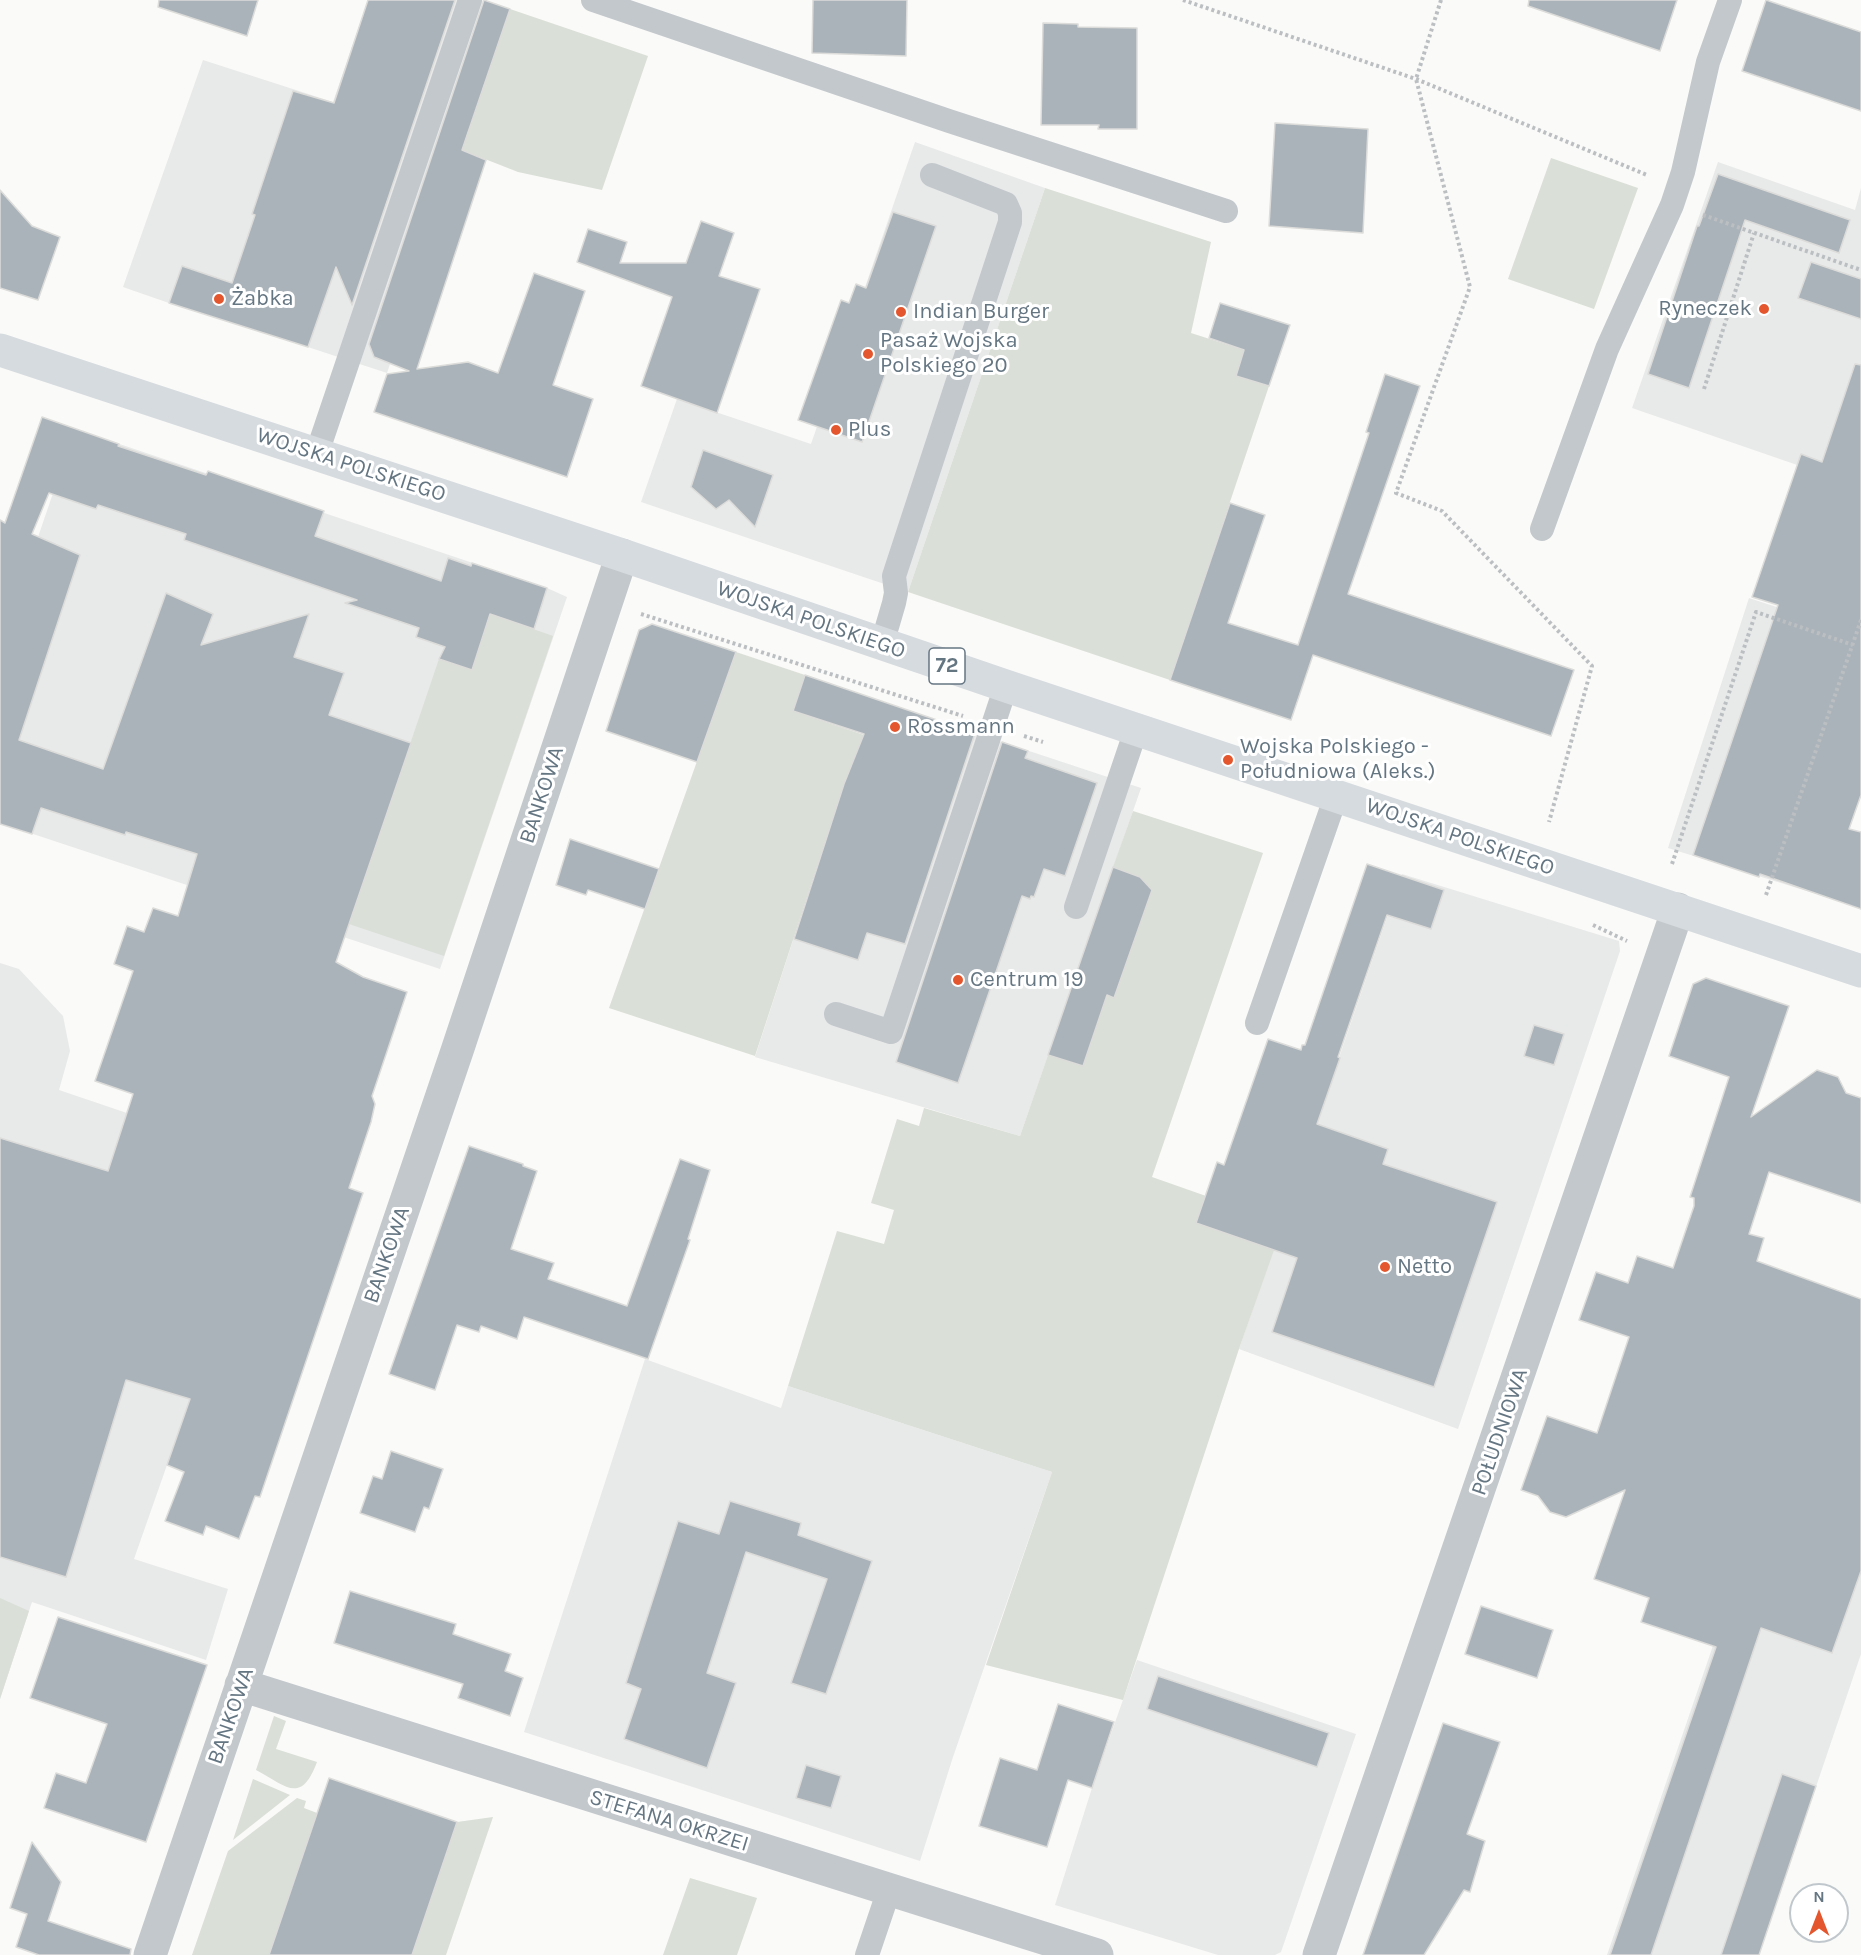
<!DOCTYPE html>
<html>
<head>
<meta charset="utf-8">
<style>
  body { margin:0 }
  #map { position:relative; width:1861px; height:1955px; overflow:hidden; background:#fafaf8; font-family:Karla,sans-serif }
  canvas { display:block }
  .north { position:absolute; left:1789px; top:1883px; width:60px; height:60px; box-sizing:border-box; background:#fff; border:2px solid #c1c8cd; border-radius:50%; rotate:0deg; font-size:16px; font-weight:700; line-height:24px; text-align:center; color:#657683 }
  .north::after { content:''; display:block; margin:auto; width:21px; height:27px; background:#e4572e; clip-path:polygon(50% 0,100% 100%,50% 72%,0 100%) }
</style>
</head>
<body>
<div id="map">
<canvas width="1861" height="1955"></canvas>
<div class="north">N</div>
</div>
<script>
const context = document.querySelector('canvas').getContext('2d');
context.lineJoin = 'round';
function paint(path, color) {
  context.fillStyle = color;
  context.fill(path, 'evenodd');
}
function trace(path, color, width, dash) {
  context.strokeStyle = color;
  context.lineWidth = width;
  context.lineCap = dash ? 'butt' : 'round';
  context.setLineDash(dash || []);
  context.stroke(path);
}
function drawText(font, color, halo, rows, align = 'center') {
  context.font = font + ' Karla,sans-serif';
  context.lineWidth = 6;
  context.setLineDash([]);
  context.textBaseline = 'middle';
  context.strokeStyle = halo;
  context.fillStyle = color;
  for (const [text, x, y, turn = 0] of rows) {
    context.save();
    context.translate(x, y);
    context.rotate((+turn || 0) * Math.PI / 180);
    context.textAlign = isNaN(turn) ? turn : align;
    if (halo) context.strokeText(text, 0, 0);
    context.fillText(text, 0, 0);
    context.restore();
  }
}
const built = new Path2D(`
  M 368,0 L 482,0 L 510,9 L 387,373 L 256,330 L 268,295 L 183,266 L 169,303 L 123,287 L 203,60 L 333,102 Z
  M 915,142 L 1045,188 L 908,592 L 641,502 L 677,399 L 811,444 Z
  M 1718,162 L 1855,210 L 1861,188 L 1861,487 L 1632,408 Z
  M 75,429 L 547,588 L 567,597 L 440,969 L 0,823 L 0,648 Z
  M 1861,560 L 1861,796 L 1826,897 L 1668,848 L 1749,598 L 1838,627 Z
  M 878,701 L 1141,788 L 1020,1136 L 755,1057 L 844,784 Z
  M 1402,874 L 1619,941 L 1620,951 L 1458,1429 L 1239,1349 Z
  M 0,963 L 19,969 L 63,1016 L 70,1051 L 59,1090 L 363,1193 L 260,1497 L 167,1465 L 134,1559 L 228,1589 L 206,1660 L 32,1602 L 0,1699 Z
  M 1829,1307 L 1861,1317 L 1861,1654 L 1759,1955 L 1607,1955 Z
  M 645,1359 L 781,1408 L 788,1386 L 1052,1472 L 953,1757 L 920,1861 L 524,1732 Z
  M 1137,1660 L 1356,1734 L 1281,1952 L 1275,1955 L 1218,1955 L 1055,1905 L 1092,1788 Z`);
const green = new Path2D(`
  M 510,9 L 648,56 L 602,190 L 518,172 L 462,150 Z
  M 1551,158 L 1638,188 L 1594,309 L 1508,279 Z
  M 1045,188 L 1211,242 L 1191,333 L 1278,361 L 1274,372 L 1237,376 L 1269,386 L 1170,680 L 908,592 Z
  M 490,614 L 553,636 L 444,956 L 349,924 L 439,659 L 472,670 Z
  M 736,652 L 805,675 L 793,711 L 864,735 L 844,784 L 755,1056 L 609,1008 Z
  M 1133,811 L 1263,853 L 1152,1177 L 1206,1196 L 1196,1223 L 1274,1250 L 1239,1349 L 1123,1700 L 986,1665 L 1052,1472 L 788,1386 L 837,1231 L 884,1244 L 894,1210 L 871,1203 L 897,1119 L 919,1126 L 924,1108 L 1020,1136 L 1048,1055 L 1083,1066 L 1095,1031 L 1060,1020 L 1073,983 L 1114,997 L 1152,890 L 1140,877 L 1113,867 Z
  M 0,1598 L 29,1611 L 0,1699 Z
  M 274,1716 L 286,1721 L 276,1749 L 317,1762 C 301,1805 286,1786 256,1770 Z
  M 253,1779 L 290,1795 L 233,1840 Z
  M 297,1798 L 306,1801 L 304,1808 L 317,1813 L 269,1955 L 192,1955 L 228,1851 Z
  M 493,1817 L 446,1955 L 412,1955 L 457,1822 Z
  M 690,1878 L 757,1898 L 737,1955 L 663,1955 Z`);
const building = new Path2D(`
  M 159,0 L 258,0 L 247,36 L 158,7 Z
  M 368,0 L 455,0 L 352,305 L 336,267 L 308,347 L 169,303 L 182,266 L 232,283 L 255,215 L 252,214 L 293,91 L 334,103 Z
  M 484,0 L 510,9 L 462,150 L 486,160 L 417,369 L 468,362 L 498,373 L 534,273 L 585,291 L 553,385 L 593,399 L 567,477 L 374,412 L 387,374 L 409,371 L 374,357 L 369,344 Z
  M 813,0 L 907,0 L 906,56 L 812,53 Z
  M 1529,0 L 1677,0 L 1660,51 L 1528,6 Z
  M 1766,0 L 1861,32 L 1861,111 L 1742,71 Z
  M 1043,23 L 1078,24 L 1078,27 L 1137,28 L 1137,129 L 1098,129 L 1099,125 L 1041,125 Z
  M 1275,123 L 1368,129 L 1363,233 L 1269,226 Z
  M 1718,174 L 1850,220 L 1839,253 L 1745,220 L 1689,388 L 1648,374 L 1697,226 L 1699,226 Z
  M 0,190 L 32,226 L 60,237 L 38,300 L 0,288 Z
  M 893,212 L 936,226 L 862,442 L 798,420 L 841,300 L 849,303 L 856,284 L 866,288 Z
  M 701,221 L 734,233 L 719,276 L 760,289 L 717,413 L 641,386 L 672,297 L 577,262 L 588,229 L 627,242 L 620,263 L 686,263 Z
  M 1811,262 L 1861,279 L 1861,319 L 1798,298 Z
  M 1220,303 L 1290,325 L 1269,386 L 1236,376 L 1244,350 L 1209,338 Z
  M 1855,364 L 1861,365 L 1861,795 L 1849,829 L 1861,832 L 1861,909 L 1760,874 L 1759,877 L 1693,855 L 1778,605 L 1752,597 L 1801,454 L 1822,462 Z
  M 1385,374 L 1420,386 L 1348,594 L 1574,670 L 1551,736 L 1313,655 L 1291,720 L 1170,680 L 1230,503 L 1265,515 L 1228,623 L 1298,645 L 1369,433 L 1366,432 Z
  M 42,417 L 119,444 L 118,446 L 206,475 L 208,471 L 324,511 L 315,536 L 441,581 L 448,558 L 471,566 L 472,563 L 547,588 L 534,629 L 490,614 L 472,670 L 439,659 L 445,647 L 416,637 L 419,628 L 345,603 L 357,600 L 184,540 L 186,534 L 98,505 L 96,509 L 49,493 L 32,534 L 80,555 L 19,740 L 103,769 L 166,593 L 213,614 L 201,645 L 309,614 L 294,657 L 344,673 L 329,715 L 411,743 L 336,962 L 363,977 L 407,992 L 372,1096 L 375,1104 L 371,1122 L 349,1188 L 363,1193 L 260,1497 L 255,1496 L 239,1539 L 206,1526 L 203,1535 L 165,1521 L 184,1472 L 167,1465 L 190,1399 L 126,1380 L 66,1577 L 0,1557 L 0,1138 L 108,1171 L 133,1094 L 95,1081 L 133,971 L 114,964 L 127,926 L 144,932 L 153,908 L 178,916 L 197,854 L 126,832 L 125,835 L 41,808 L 32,834 L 0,824 L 0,520 L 5,523 Z
  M 703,450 L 773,475 L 755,527 L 729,500 L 716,509 L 691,487 Z
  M 652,624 L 736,652 L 697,762 L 606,731 L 639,630 Z
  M 805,675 L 975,733 L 905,944 L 867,933 L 858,960 L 794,939 L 844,784 L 864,734 L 793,711 Z
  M 1002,742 L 1028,751 L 1025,758 L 1097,783 L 1065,876 L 1044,869 L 1034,897 L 1031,896 L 1030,899 L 1022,896 L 958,1083 L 896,1062 Z
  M 570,839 L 659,869 L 645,909 L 588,890 L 586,895 L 556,885 Z
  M 1367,864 L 1444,890 L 1431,929 L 1387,915 L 1338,1057 L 1340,1058 L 1317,1124 L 1388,1149 L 1383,1164 L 1497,1202 L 1434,1387 L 1272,1332 L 1297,1258 L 1196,1223 L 1217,1162 L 1224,1165 L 1268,1039 L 1301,1050 L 1302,1045 L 1305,1045 Z
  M 1113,867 L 1140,877 L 1152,890 L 1114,998 L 1107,995 L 1083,1066 L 1048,1055 Z
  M 1706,978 L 1789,1006 L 1751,1117 L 1817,1070 L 1838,1077 L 1846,1093 L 1861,1098 L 1861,1203 L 1769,1172 L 1749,1234 L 1764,1238 L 1757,1261 L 1861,1299 L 1861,1571 L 1832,1653 L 1761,1628 L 1651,1955 L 1610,1955 L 1716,1647 L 1641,1622 L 1649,1598 L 1594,1579 L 1625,1490 L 1566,1517 L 1550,1512 L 1538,1496 L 1521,1490 L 1547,1416 L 1597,1433 L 1629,1337 L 1579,1320 L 1596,1272 L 1628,1283 L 1637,1256 L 1673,1268 L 1694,1206 L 1694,1198 L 1690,1197 L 1729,1077 L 1669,1056 L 1693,984 Z
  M 1534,1025 L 1564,1034 L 1554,1065 L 1524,1056 Z
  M 469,1146 L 523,1164 L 523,1166 L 537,1171 L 511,1249 L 554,1263 L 548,1279 L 627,1306 L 680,1159 L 710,1170 L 688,1239 L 690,1240 L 648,1359 L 524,1317 L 517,1339 L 481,1326 L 479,1332 L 457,1325 L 435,1390 L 389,1374 Z
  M 391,1451 L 443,1469 L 429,1509 L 424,1507 L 415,1532 L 360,1513 L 373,1476 L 382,1479 Z
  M 730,1501 L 801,1523 L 798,1535 L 872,1561 L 826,1694 L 791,1683 L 827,1579 L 746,1552 L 707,1673 L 736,1683 L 707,1768 L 624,1739 L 641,1689 L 626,1683 L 678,1521 L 719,1534 Z
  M 350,1591 L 456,1624 L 453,1634 L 511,1654 L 505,1671 L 523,1678 L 510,1716 L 458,1698 L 463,1684 L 334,1643 Z
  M 1481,1606 L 1553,1630 L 1537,1678 L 1465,1654 Z
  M 58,1617 L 207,1665 L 146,1842 L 44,1808 L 56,1773 L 86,1783 L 107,1724 L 30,1698 Z
  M 1158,1676 L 1329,1733 L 1317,1767 L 1147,1709 Z
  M 1058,1704 L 1114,1722 L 1092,1788 L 1068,1780 L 1047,1847 L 979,1826 L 1000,1758 L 1037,1770 Z
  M 1443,1723 L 1500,1742 L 1467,1834 L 1485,1841 L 1470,1892 L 1464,1890 L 1424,1955 L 1363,1955 Z
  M 806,1765 L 841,1776 L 831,1808 L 796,1798 Z
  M 1782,1774 L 1816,1786 L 1759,1955 L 1721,1955 Z
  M 329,1778 L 457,1822 L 412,1955 L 269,1955 Z
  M 32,1842 L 61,1882 L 48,1921 L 131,1949 L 130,1955 L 39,1955 L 16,1947 L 27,1914 L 10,1908 Z`);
const path = new Path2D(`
  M 1183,0 L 1416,79 L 1647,175
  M 1441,0 L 1416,79 L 1470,287 L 1396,493 L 1442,511 L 1592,666 L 1549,822
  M 1703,215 L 1861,270
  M 1704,389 L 1754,233
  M 641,614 L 963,716
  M 1024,736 L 1043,742
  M 1672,864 L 1756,612 L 1853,645
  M 1766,895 L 1861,620
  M 1593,925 L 1627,941`);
const lane = new Path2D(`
  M 593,0 L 949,121 L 1226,211
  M 317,453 L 470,0
  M 1542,529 L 1607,349 L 1672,205 L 1683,172 L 1708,62 L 1730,0
  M 882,644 L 894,603 L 896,593 L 894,576 L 1010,222 L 1010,213 L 1006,204 L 932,175
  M 1076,907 L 1136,730
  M 836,1014 L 891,1032 L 1006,686
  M 1257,1023 L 1336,796
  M 867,1955 L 889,1890`);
const street = new Path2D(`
  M 241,1685 L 1097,1955
  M 150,1955 L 457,1051 L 622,555
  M 1319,1955 L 1678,909`);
const primary = new Path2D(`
  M 0,350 L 622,555 L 1006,686 L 1861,971`);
const markers = [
  [219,299,6,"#e4572e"],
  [1764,309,6,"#e4572e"],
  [901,312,6,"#e4572e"],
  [868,354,6,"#e4572e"],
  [836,430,6,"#e4572e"],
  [895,727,6,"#e4572e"],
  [1228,760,6,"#e4572e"],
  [958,980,6,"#e4572e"],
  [1385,1267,6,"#e4572e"]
];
const shields = [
  [947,666,36]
];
const shieldNames = [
  ["72",947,666]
];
const poiNames = [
  ["Żabka",231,299],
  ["Ryneczek",1752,309,"right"],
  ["Indian Burger",913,312],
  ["Pasaż Wojska",880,341],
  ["Polskiego 20",880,366],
  ["Plus",848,430],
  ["Rossmann",907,727],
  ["Wojska Polskiego -",1240,747],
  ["Południowa (Aleks.)",1240,772],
  ["Centrum 19",970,980],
  ["Netto",1397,1267]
];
const streetNames = [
  ["WOJSKA POLSKIEGO",351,465,18],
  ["WOJSKA POLSKIEGO",811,620,19],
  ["BANKOWA",542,795,-72],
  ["WOJSKA POLSKIEGO",1460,837,19],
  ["BANKOWA",387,1255,-71],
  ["POŁUDNIOWA",1500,1432,-71],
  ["BANKOWA",231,1716,-71],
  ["STEFANA OKRZEI",669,1821,17]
];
paint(built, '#e8e9e9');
paint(green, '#dadfd7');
paint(building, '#aab3b9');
trace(building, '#dcdcda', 1.5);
trace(path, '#bbbfc2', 4, [3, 3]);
trace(lane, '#c3c8cc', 24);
trace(street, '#c3c8cc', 33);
trace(primary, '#d6dbdf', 33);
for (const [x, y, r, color] of markers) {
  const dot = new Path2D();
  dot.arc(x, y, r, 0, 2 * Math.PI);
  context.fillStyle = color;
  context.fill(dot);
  trace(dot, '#fff', 2);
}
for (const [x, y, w] of shields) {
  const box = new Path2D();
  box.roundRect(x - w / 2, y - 18, w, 36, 4.5);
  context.fillStyle = '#fff';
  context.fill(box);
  trace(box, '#657683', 1.5);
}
drawText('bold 21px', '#657683', null, shieldNames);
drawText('22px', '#657683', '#fff', poiNames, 'left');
drawText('22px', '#657683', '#fff', streetNames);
</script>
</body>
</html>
